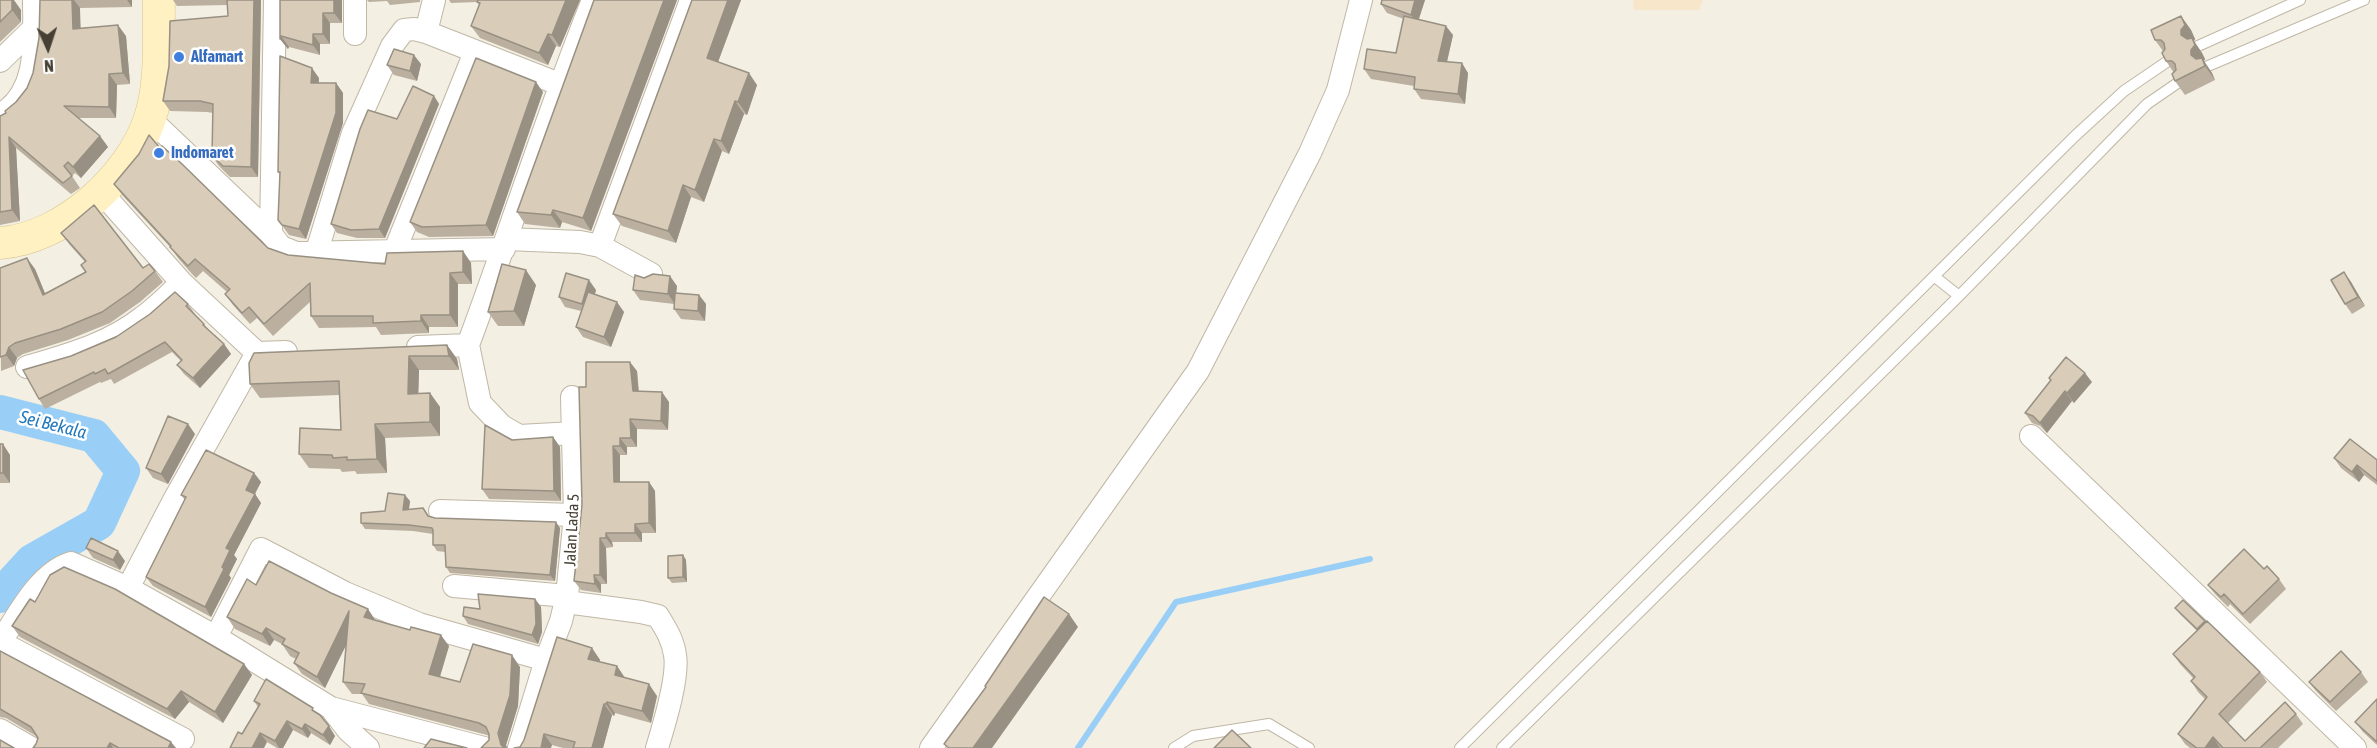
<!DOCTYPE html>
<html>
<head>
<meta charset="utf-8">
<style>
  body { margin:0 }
  #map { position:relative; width:2377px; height:748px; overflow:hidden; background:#f3efe3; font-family:"Asap Condensed",sans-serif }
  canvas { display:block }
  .north { position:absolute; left:18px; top:18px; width:60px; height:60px; -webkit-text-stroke:4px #fff; paint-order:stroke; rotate:177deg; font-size:16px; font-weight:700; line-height:24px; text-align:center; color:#463f33 }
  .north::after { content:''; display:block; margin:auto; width:21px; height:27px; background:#463f33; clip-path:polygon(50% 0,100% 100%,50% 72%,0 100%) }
</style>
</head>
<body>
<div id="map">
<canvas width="2377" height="748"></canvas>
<div class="north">N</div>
</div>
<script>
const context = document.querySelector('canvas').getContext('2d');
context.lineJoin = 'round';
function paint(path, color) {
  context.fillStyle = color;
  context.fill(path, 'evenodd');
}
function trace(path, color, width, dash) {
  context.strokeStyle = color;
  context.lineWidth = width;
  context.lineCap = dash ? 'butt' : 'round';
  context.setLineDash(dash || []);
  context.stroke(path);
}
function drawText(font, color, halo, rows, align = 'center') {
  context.font = font + ' "Asap Condensed",sans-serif';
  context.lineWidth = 5;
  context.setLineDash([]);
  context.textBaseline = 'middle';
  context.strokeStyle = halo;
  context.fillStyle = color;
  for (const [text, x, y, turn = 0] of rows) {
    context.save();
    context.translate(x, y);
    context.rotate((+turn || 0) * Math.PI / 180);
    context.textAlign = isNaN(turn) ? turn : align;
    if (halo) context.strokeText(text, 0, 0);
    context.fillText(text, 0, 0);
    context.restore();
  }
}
const commercial = new Path2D(`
  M 1633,0 L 1703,0 L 1699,10 L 1634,10 Z`);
const stream = new Path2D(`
  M 1078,748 L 1176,602 L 1370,559`);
const river = new Path2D(`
  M 0,412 L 94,436 L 123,471 L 99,523 L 32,561 L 0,596`);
const lane = new Path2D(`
  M 2198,46 L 2300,0
  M 2208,66 L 2364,0
  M 1935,277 L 1959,296
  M 1174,748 L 1193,736 L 1269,724 L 1309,748
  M 1460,748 L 2075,136 L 2124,91 L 2168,61
  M 1502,748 L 1959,296 L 2147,104 L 2179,82`);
const street = new Path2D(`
  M 355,0 L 355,34
  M 426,32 L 434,0
  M 0,61 L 34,28
  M 0,115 C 40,92 34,40 34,0
  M 150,119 L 271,234 L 281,247 L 296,253 L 504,249
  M 101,192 L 182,283 L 257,353 L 286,352
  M 271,234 L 275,0
  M 506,239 L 580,242 L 600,246 L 651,274
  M 600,246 L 691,0
  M 395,250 L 475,52
  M 316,254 L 353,133 L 392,46 L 404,30 L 414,29 L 426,32 L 559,84
  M 468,345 L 480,403 L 502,426 L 519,436 L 574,433
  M 418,347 L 468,345 C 511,230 547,114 593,0
  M 27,367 C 68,355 109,344 143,317 C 157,307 169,294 182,283
  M 2031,436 L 2355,748
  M 440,511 L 575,515
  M 454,586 L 567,596
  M 128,588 L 173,502 L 257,353
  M 566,602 L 641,612 L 658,616 C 666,629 673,640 675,655 C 679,677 664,725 657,748
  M 216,637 L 261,549 L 345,593 L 419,624 L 546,660
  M 0,642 L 183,739
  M 0,643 C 18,615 39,573 71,563 L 128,588 L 216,637 L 331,708 L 484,748
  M 331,708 L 348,730 L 368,748
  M 0,730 L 31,748
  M 519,748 L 546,660 L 561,621 L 567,596 L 575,515 L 572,397
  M 931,748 L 1198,371 L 1310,153 L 1338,90 L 1361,0`);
const secondary = new Path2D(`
  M 0,243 C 63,239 131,177 150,118 C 162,81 158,39 159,0`);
const wall = new Path2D(`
  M 0,0 L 21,10 L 21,22 L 0,42 Z
  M 40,0 L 132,0 L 132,7 L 80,8 L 80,28 L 126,36 L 130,84 L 117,85 L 116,118 L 78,118 L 100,136 L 108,147 L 81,178 L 75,173 L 72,176 L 80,188 L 71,194 L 16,148 L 20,221 L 0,225 L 0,116 L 6,113 L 16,102 L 27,88 L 33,73 L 39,38 Z
  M 173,0 L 261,0 L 258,177 L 230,177 L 219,166 L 212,156 L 213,113 L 207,112 L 170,111 L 163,101 L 228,16 L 228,5 L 177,6 Z
  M 280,0 L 342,0 L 342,23 L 330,23 L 330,44 L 320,44 L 320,55 L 289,47 L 288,49 L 280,39 Z
  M 367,0 L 420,0 L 420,2 L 390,5 L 387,1 L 369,2 Z
  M 449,0 L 580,0 L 560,47 L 556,46 L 548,65 L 480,38 L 471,26 L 479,5 L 477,2 L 451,3 Z
  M 594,0 L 677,0 L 591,231 L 562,222 L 560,228 L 525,224 L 517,212 Z
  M 692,0 L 741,0 L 718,62 L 757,85 L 747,115 L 744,114 L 729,154 L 722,151 L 704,202 L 691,197 L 676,243 L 622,226 L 613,214 Z
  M 1382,0 L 1425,0 L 1419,19 L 1453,35 L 1447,62 L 1468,73 L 1465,104 L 1421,99 L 1414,89 L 1414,86 L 1371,79 L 1364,69 L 1396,53 L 1404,19 L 1387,13 L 1381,4 Z
  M 2181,16 L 2191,30 L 2195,39 L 2194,41 L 2202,53 L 2205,59 L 2204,61 L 2212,73 L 2215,80 L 2185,95 L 2175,81 L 2174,73 L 2166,61 L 2163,51 L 2155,40 Z
  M 421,64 L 417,81 L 394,75 L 387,65 Z
  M 319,78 L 319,83 L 336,83 L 343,93 L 343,123 L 306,239 L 289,235 L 278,220 L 280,175 L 278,172 Z
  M 543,92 L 493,236 L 429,237 L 417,232 L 410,222 Z
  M 434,96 L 439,104 L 385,238 L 357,238 L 337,233 L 331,224 L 397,119 Z
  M 160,148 L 268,248 L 288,255 L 385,264 L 463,251 L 471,263 L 472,284 L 458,284 L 458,327 L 429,327 L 429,333 L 381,335 L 376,327 L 319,328 L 311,316 L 310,302 L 273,336 L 257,318 L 250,324 L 233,305 L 225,294 L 227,292 L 203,271 L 196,278 L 192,274 L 178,258 L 171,248 L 123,196 L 114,184 Z
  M 61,233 L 143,268 L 155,271 L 163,282 L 140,302 L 110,323 L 68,340 L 23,354 L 17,358 L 14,366 L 1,371 L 0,268 L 35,269 L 45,293 L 86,272 L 85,262 L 69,244 Z
  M 2344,272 L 2351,282 L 2365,306 L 2352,314 L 2345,304 Z
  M 644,278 L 677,286 L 676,293 L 699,295 L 706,304 L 705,321 L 681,319 L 674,309 L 674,304 L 640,300 L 633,290 Z
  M 536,285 L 524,326 L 498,326 L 488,312 Z
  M 596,290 L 595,294 L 624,312 L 611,347 L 583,337 L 576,327 L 581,311 L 565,307 L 559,297 Z
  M 188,304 L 195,314 L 194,314 L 204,324 L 209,330 L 224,344 L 231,354 L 200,388 L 184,374 L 177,365 L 181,361 L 172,352 L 114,384 L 111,379 L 101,383 L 100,382 L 45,409 L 39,399 L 71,356 Z
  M 447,345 L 457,359 L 459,370 L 419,370 L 418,393 L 430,393 L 440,407 L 440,436 L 385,438 L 387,473 L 357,474 L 355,471 L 342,472 L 340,469 L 309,468 L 299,454 L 341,430 L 339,395 L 260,398 L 250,384 Z
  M 637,371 L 639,391 L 669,402 L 668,430 L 637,429 L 637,447 L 627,447 L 627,455 L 620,455 L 620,482 L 649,482 L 655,491 L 656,533 L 642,533 L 642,542 L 612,542 L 613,547 L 606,548 L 607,584 L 601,584 L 601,593 L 581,590 L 574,581 L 582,505 L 586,387 Z
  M 2049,378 L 2092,382 L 2074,403 L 2072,401 L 2047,433 L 2040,426 L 2032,423 L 2025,413 L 2050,381 Z
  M 195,434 L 168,484 L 153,478 L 146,468 Z
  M 553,437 L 560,447 L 561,501 L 489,499 L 482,489 L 512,440 Z
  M 0,444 L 10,455 L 10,483 L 0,483 Z
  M 2334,458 L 2377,460 L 2377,485 L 2364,475 L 2359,482 L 2341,468 Z
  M 254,473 L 261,482 L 255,494 L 261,503 L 234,555 L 237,559 L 229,575 L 231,578 L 211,617 L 153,586 L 146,577 L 185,500 L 181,495 Z
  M 410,501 L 409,509 L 435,518 L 560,528 L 555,581 L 450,573 L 446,567 L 445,552 L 437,551 L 433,545 L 433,534 L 413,531 L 365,529 L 361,523 L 385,511 Z
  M 86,548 L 125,561 L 120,570 L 93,558 Z
  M 683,555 L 686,560 L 687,582 L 672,583 L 668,578 Z
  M 2264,569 L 2279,579 L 2286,589 L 2250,624 L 2230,604 L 2228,607 L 2215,594 L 2208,585 Z
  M 256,585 L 376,620 L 449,646 L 440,677 L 460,682 L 520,667 L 518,706 L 506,745 L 507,748 L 481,748 L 489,740 L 489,736 L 487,735 L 369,704 L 362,694 L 352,694 L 343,682 L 346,644 L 325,688 L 302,674 L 294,663 L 296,659 L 290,656 L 282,644 L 274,640 L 270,646 L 235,629 L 227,617 Z
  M 535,599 L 541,607 L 542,632 L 538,644 L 468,624 L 463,616 L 480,609 Z
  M 35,602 L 244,664 L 252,675 L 223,723 L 189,702 L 175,719 L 20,637 L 12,626 Z
  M 2175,608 L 2205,621 L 2260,672 L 2267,682 L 2228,723 L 2245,741 L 2296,714 L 2303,724 L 2278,748 L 2190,748 L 2185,744 L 2178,734 L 2205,699 L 2198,692 L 2191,681 L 2194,679 L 2180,664 L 2173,654 L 2197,631 L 2179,613 Z
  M 592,648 L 600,660 L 599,662 L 617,666 L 625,678 L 657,696 L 651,723 L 615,713 L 614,716 L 612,715 L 603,748 L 563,748 L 552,745 L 520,747 Z
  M 0,651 L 176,748 L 33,748 L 36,744 L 38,738 L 36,736 L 6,718 L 0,717 Z
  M 2361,672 L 2368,682 L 2336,711 L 2316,691 L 2309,682 Z
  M 2377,699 L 2377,745 L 2363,732 L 2355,722 Z
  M 254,701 L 317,714 L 335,736 L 330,745 L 311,733 L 308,738 L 293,730 L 283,748 L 277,748 L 267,742 L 242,734 L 258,707 Z`);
const shadedWall = new Path2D(`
  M 12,0 L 14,0 L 21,10 L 21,22 L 12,10 Z
  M 72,0 L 74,0 L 80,8 L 81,40 L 73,29 Z
  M 127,0 L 132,0 L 132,7 Z
  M 254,0 L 261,0 L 258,177 L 251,167 Z
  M 334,0 L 342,0 L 342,23 L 334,13 Z
  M 566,0 L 580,0 L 560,47 L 552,35 Z
  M 664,0 L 677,0 L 591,231 L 583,218 Z
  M 728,0 L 741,0 L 715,70 L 707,58 Z
  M 1415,0 L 1425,0 L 1417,24 L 1411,15 Z
  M 323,13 L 330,23 L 330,44 L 323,34 Z
  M 2181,16 L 2191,30 L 2195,39 L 2194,41 L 2202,53 L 2205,59 L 2204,61 L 2212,73 L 2215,80 L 2205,66 L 2201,65 L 2201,69 L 2191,55 L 2191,50 L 2181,35 Z
  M 118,25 L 126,36 L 130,84 L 123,73 Z
  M 1446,26 L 1453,35 L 1445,70 L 1438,61 Z
  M 313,34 L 320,44 L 320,55 L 313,45 Z
  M 548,34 L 556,46 L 548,65 L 539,53 Z
  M 281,36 L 289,47 L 288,49 L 280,39 Z
  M 414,55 L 421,64 L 417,81 L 410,71 Z
  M 1462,63 L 1468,73 L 1465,104 L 1458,94 Z
  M 312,68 L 319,78 L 318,93 L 311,83 Z
  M 749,73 L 757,85 L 747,115 L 738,102 Z
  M 109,74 L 117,85 L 116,118 L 109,107 Z
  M 536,82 L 543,92 L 493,236 L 486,225 Z
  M 336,83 L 343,93 L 343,123 L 306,239 L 299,229 Z
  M 434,96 L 439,104 L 385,238 L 379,229 Z
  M 735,101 L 744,114 L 729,154 L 721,141 Z
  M 100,136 L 108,147 L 81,178 L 73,167 Z
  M 9,137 L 16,148 L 20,221 L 12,210 Z
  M 714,139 L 722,151 L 704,202 L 695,190 Z
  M 683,185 L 691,197 L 676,243 L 668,231 Z
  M 553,210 L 562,222 L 560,228 L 551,215 Z
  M 463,251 L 471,263 L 472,284 L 463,272 Z
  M 27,258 L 35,269 L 50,306 L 43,295 Z
  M 526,270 L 536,285 L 524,326 L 514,311 Z
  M 2344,272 L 2351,282 L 2365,306 L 2358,297 Z
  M 450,273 L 458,284 L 458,327 L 450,315 Z
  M 670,276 L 677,286 L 675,304 L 668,294 Z
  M 589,280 L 596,290 L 589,314 L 582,304 Z
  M 699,295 L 706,304 L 705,321 L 698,311 Z
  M 617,302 L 624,312 L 611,347 L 604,337 Z
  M 421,315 L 429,327 L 429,333 L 421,321 Z
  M 224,344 L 231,354 L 200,388 L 193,378 Z
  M 447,345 L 457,359 L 459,370 L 449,356 Z
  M 9,347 L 17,358 L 14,366 L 6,355 Z
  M 409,356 L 419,370 L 418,408 L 408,394 Z
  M 630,362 L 637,371 L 639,400 L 633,391 Z
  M 2085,373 L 2092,382 L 2074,403 L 2067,393 Z
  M 2065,391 L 2072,401 L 2047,433 L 2040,423 Z
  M 662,392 L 669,402 L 668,430 L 661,421 Z
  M 430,393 L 440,407 L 440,436 L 430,422 Z
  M 630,419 L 637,429 L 637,447 L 631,438 Z
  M 188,424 L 195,434 L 168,484 L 161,474 Z
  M 375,424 L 385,438 L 387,473 L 377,459 Z
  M 553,437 L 560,447 L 561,501 L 554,491 Z
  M 620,438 L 627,447 L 627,455 L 620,446 Z
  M 3,444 L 10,455 L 10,483 L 3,473 Z
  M 613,446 L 620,455 L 620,492 L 614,482 Z
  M 2357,465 L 2364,475 L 2359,482 L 2352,472 Z
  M 254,473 L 261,482 L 252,499 L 246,490 Z
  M 649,482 L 655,491 L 656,533 L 649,523 Z
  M 255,494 L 261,503 L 234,555 L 237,559 L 229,575 L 231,578 L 211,617 L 205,607 L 222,567 L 226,548 Z
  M 405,495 L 410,501 L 408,516 L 403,510 Z
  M 556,522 L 560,528 L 555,581 L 550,575 Z
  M 635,524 L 642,533 L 642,542 L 635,533 Z
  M 606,533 L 612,542 L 613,547 L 606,538 Z
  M 600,538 L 606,548 L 607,584 L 600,575 Z
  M 118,551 L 125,561 L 120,570 L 113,560 Z
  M 683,555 L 686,560 L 687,582 L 683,577 Z
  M 594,575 L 601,584 L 601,593 L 595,584 Z
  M 535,599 L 541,607 L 542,632 L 538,644 L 532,635 Z
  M 368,609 L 376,621 L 364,617 Z
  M 349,611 L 357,623 L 325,688 L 317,677 Z
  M 1069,614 L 1078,627 L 992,748 L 973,748 Z
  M 266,628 L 274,640 L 270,646 L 262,634 Z
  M 441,635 L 449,646 L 437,686 L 429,674 Z
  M 592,648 L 600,660 L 596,671 L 588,659 Z
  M 512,655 L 520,667 L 518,706 L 506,745 L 507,748 L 503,748 L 501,745 L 498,733 Z
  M 244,664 L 252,675 L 223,723 L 215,712 Z
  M 617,666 L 625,678 L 615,675 Z
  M 649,684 L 657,696 L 651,723 L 642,711 Z
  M 181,691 L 189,702 L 175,719 L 167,709 Z
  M 607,702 L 615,713 L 614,716 L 606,704 Z
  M 604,704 L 612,715 L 603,748 L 592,748 Z
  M 287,721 L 293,730 L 283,748 L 279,748 L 275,741 Z
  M 305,724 L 311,733 L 308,738 L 302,729 Z
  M 329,726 L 335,736 L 330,745 L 323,735 Z
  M 260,733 L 267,742 L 264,748 L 252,748 Z
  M 544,734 L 552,745 L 551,748 L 541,748 Z
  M 2213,737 L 2220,748 L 2205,748 Z
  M 171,742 L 176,748 L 168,748 Z
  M 110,743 L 113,748 L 107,748 Z`);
const building = new Path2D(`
  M 0,0 L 12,0 L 12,10 L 0,22 Z
  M 40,0 L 72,0 L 73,29 L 118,25 L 123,73 L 109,74 L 109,107 L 64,106 L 100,136 L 73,167 L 68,162 L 64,166 L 72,176 L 63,183 L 9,137 L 12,210 L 0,212 L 0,116 L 6,113 L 5,111 L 16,102 L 27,88 L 33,73 L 39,38 Z
  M 227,0 L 254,0 L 251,167 L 223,166 L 212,156 L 213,104 L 200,101 L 163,101 L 169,66 L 170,21 L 228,16 Z
  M 280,0 L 334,0 L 334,13 L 323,13 L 323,34 L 313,34 L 313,45 L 281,36 L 280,39 Z
  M 478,0 L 566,0 L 552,35 L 548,34 L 539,53 L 471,26 L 480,3 L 477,2 Z
  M 594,0 L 664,0 L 583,218 L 553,210 L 551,215 L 517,212 Z
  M 692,0 L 728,0 L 707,58 L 749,73 L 738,102 L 735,101 L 721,141 L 714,139 L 695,190 L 683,185 L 668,231 L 613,214 Z
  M 1382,0 L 1415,0 L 1411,15 L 1381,4 Z
  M 1404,16 L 1446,26 L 1438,61 L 1462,63 L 1458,94 L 1414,89 L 1415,77 L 1364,69 L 1367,49 L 1396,53 Z
  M 2181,16 L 2185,25 L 2181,30 L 2181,35 L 2187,39 L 2192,38 L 2195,45 L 2191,50 L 2191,55 L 2196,59 L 2202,58 L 2205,66 L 2175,81 L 2172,74 L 2176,70 L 2175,64 L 2172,61 L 2166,61 L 2162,53 L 2165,49 L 2164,43 L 2161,40 L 2155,40 L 2151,30 Z
  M 394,49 L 414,55 L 410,71 L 387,65 Z
  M 280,56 L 312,68 L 311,83 L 336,83 L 336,113 L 299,229 L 282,225 L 278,220 L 280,172 L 278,172 Z
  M 476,58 L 536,82 L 486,225 L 422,227 L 410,222 Z
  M 413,86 L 434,96 L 379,229 L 351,230 L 331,224 L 360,129 L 368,110 L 397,119 Z
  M 149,135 L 160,148 L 162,146 L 181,163 L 268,248 L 288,255 L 385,264 L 387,253 L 463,251 L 463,272 L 450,273 L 450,315 L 421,315 L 421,321 L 373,323 L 373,316 L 311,316 L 310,283 L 264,324 L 249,307 L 242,313 L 225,294 L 230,289 L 195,259 L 188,266 L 170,247 L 171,246 L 114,184 L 139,154 Z
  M 94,205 L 143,268 L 149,264 L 155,271 L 132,291 L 102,312 L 61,329 L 15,343 L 9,347 L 6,355 L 0,357 L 0,268 L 27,258 L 43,295 L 86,272 L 81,265 L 86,261 L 61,233 Z
  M 502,264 L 526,270 L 514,311 L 488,312 Z
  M 2344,272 L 2358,297 L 2345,304 L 2331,280 Z
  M 566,273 L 589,280 L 582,304 L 559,297 Z
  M 653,274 L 670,276 L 668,294 L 633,290 L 635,275 L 644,278 Z
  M 175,292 L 188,304 L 186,306 L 204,324 L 203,325 L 224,344 L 193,378 L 177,365 L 182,360 L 165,342 L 108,374 L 105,369 L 95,374 L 94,372 L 39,399 L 23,370 L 71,356 L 116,337 L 150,314 Z
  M 588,292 L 617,302 L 604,337 L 576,327 Z
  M 675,293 L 699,295 L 698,311 L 674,309 Z
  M 447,345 L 449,356 L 409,356 L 408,394 L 430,393 L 430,422 L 375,424 L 377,459 L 347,460 L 347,457 L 333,458 L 332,455 L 299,454 L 300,428 L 341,430 L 339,381 L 250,384 L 249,363 L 254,353 Z
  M 2066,357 L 2085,373 L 2067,393 L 2065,391 L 2040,423 L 2033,416 L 2025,413 L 2051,380 L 2049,378 Z
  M 586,362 L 630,362 L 633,391 L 662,392 L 661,421 L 630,419 L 631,438 L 620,438 L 620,446 L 613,446 L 614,482 L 649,482 L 649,523 L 635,524 L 635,533 L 606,533 L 606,538 L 600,538 L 600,575 L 594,575 L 595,584 L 574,581 L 582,505 L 579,387 L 586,387 Z
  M 168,416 L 188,424 L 161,474 L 146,468 Z
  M 485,425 L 512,440 L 553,437 L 554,491 L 482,489 Z
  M 2350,439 L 2377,460 L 2377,481 L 2357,465 L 2352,472 L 2334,458 Z
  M 0,444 L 3,444 L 3,473 L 0,473 Z
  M 206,450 L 254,473 L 246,490 L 255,494 L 226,548 L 230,550 L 222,567 L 224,569 L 205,607 L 146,577 L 186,497 L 181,495 Z
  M 388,493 L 405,495 L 403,510 L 423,508 L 428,516 L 435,518 L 556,522 L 550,575 L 446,567 L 445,545 L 433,545 L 433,530 L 432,528 L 409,525 L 361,523 L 361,513 L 385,511 Z
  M 91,538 L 118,551 L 113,560 L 86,548 Z
  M 2244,549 L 2264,569 L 2267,566 L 2279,579 L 2243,614 L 2224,594 L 2221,597 L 2208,585 Z
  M 683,555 L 683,577 L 668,578 L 668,556 Z
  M 269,561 L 331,593 L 368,609 L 364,617 L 410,630 L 411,627 L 441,635 L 429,674 L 460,682 L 473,644 L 512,655 L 510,695 L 498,733 L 501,745 L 505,748 L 481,748 L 489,740 L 489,734 L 486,727 L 479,723 L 361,693 L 365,684 L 343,682 L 349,611 L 317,677 L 294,663 L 299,653 L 282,644 L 285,639 L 266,628 L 262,634 L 227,617 L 247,579 L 256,585 Z
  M 64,567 L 115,589 L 244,664 L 215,712 L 181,691 L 167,709 L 12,626 L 30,599 L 35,602 L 50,575 Z
  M 478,594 L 535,599 L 536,624 L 532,635 L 463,616 L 464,607 L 480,609 Z
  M 1044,597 L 1069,614 L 973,748 L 949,748 L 944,744 L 986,687 L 985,686 Z
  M 2183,600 L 2205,621 L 2197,629 L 2175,608 Z
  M 2207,621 L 2260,672 L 2219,714 L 2245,741 L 2285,702 L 2296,714 L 2260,748 L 2223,748 L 2213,737 L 2205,748 L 2197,748 L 2178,734 L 2207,697 L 2191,681 L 2195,677 L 2173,654 Z
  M 557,637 L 592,648 L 588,659 L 617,666 L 615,675 L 649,684 L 642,711 L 607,702 L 606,704 L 604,704 L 592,748 L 573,748 L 575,742 L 544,734 L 541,748 L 514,748 L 520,747 L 524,740 Z
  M 0,651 L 171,742 L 168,748 L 119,748 L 110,743 L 107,748 L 33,748 L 36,744 L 38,738 L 31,727 L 0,709 Z
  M 2341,651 L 2361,672 L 2330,702 L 2309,682 Z
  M 266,679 L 313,708 L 312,710 L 320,715 L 329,726 L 323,735 L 305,724 L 302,729 L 287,721 L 275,741 L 260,733 L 252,748 L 230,748 L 238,732 L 242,734 L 260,704 L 254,701 Z
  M 2377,699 L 2377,742 L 2355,722 Z
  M 1232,730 L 1251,748 L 1214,748 Z
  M 431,739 L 467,748 L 424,748 Z
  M 0,740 L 14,748 L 0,748 Z`);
const markers = [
  [179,57,6,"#3f7fe0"],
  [159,153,6,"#3f7fe0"]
];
const shopNames = [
  ["Alfamart",191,57],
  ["Indomaret",171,153]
];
const streetNames = [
  ["Jalan Lada 5",572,530,-87]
];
const waterNames = [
  ["Sei Bekala",53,425,14]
];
paint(commercial, '#f8e6cb');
trace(stream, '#99cff7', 6);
trace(river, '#99cff7', 34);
trace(lane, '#c0b7a5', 12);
trace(street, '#c0b7a5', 24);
trace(secondary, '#d8c58e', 33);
trace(lane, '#fff', 10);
trace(street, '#fff', 22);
trace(secondary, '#fff1c2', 32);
paint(wall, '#bbb0a0');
paint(shadedWall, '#989082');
paint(building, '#d9cdba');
trace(building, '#989082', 1.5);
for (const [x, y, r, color] of markers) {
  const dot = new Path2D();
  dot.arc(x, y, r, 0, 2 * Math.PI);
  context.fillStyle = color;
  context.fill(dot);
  trace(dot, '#fff', 2);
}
drawText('bold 16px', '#366cbe', '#fff', shopNames, 'left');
drawText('16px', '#463f33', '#fff', streetNames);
drawText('italic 18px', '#2279bc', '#fff', waterNames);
</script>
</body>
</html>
